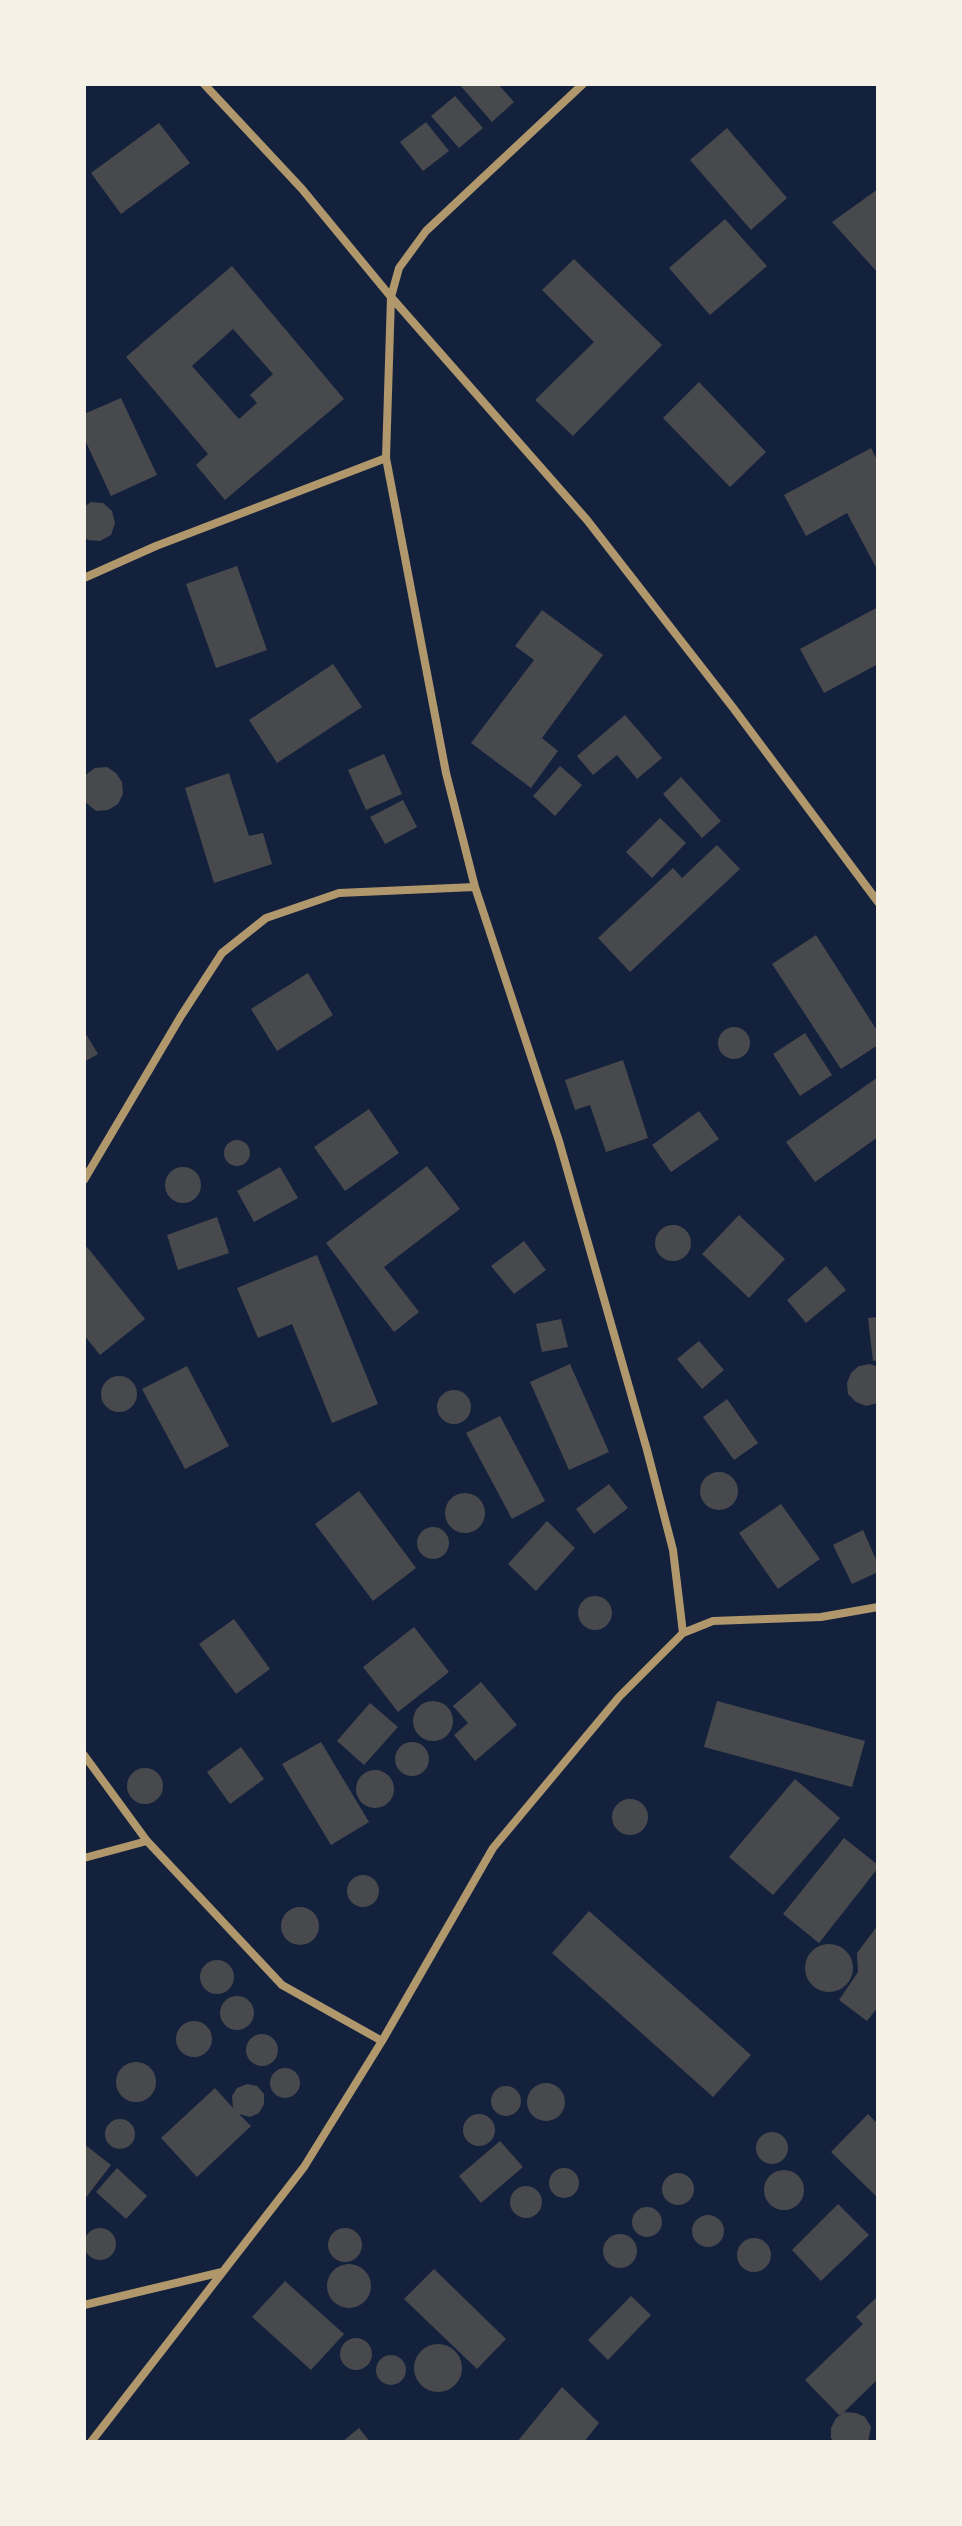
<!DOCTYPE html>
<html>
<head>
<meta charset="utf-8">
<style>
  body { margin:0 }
  #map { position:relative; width:962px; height:2526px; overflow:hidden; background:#14213d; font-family:Montserrat,sans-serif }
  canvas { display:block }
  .frame { position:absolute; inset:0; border:86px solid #f6f1e7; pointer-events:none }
</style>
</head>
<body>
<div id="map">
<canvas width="962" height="2526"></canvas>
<div class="frame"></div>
</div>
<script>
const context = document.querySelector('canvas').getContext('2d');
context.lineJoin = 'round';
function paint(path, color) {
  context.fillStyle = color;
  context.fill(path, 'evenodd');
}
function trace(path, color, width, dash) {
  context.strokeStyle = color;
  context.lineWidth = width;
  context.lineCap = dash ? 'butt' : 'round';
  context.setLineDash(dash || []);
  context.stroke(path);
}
const building = new Path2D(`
  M 459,84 L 498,84 L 514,102 L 492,122 Z
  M 455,96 L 483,128 L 459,148 L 431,116 Z
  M 426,122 L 449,151 L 423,171 L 400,142 Z
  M 159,123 L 190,163 L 121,214 L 91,173 Z
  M 727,128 L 787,198 L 751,230 L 690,160 Z
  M 878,189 L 878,273 L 832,222 Z
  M 725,219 L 767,266 L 710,315 L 669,268 Z
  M 574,259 L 662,345 L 573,436 L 535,400 L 594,342 L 542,290 Z
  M 232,266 L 344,399 L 225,500 L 196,465 L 208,454 L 126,357 ZM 233,329 L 273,374 L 250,395 L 257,403 L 239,419 L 192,366 Z
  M 699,382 L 766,452 L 730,487 L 663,418 Z
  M 121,398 L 157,475 L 111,496 L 84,438 L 84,414 Z
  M 871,448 L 878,462 L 878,571 L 847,513 L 806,536 L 784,495 Z
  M 91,502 L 103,503 L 112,511 L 115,523 L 111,535 L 100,541 L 88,540 L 84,537 L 84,507 Z
  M 237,566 L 267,650 L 216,668 L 186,584 Z
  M 878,607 L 878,664 L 824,693 L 800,649 Z
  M 542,610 L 603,655 L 542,738 L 558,751 L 531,788 L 471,743 L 534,660 L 515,646 Z
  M 333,664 L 362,707 L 277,763 L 249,720 Z
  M 625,715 L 662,758 L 637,779 L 617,755 L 593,775 L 577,756 Z
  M 384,754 L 402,794 L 366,810 L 348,770 Z
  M 560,766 L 582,785 L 555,816 L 533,796 Z
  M 107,767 L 116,773 L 122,782 L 123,794 L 118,804 L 108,810 L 96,811 L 84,801 L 84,776 L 95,768 Z
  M 229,773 L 249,836 L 263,833 L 272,864 L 214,883 L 185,788 Z
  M 681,777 L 721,821 L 702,838 L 663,794 Z
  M 403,800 L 417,827 L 385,844 L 370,817 Z
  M 660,818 L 686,843 L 652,878 L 626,852 Z
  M 717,845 L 740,869 L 630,972 L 598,938 L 673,868 L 682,878 Z
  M 816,935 L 878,1032 L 878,1045 L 841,1069 L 772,964 Z
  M 308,973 L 333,1015 L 277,1051 L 251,1009 Z
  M718 1043a16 16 0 1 1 32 0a16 16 0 1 1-32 0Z
  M 84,1031 L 98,1054 L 84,1062 Z
  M 805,1033 L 832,1075 L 800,1096 L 773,1054 Z
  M 623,1060 L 648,1138 L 606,1152 L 590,1105 L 575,1110 L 565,1080 Z
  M 878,1077 L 878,1137 L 815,1182 L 786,1142 Z
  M 369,1109 L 399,1153 L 345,1191 L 314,1147 Z
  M 699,1111 L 719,1139 L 671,1172 L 652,1145 Z
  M224 1153a13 13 0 1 1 26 0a13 13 0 1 1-26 0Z
  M 427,1166 L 460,1209 L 384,1267 L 419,1312 L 394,1332 L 326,1243 Z
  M 280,1167 L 298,1198 L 254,1222 L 237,1191 Z
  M165 1185a18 18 0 1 1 36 0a18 18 0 1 1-36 0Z
  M 739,1215 L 785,1259 L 749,1298 L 702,1254 Z
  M 217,1217 L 229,1253 L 178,1270 L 167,1235 Z
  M655 1243a18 18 0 1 1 36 0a18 18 0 1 1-36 0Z
  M 524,1241 L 546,1270 L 514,1294 L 491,1266 Z
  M 87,1247 L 145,1319 L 100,1355 L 84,1335 L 84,1250 Z
  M 317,1255 L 378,1404 L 332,1423 L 292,1324 L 258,1338 L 237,1288 Z
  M 826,1266 L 846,1290 L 806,1323 L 787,1300 Z
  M 878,1317 L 878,1360 L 873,1361 L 868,1318 Z
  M 561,1319 L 568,1347 L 542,1352 L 536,1324 Z
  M 699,1341 L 724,1370 L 702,1389 L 677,1359 Z
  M 570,1364 L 609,1452 L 569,1470 L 530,1382 Z
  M 870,1364 L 878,1367 L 878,1403 L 866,1406 L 856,1402 L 848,1394 L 847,1383 L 851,1373 L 859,1366 Z
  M 187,1366 L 229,1446 L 185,1469 L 142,1389 Z
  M101 1394a18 18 0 1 1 36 0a18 18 0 1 1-36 0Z
  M437 1407a17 17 0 1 1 34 0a17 17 0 1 1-34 0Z
  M 727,1399 L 758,1443 L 734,1460 L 703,1417 Z
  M 500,1416 L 545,1501 L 512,1519 L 466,1433 Z
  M700 1491a19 19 0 1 1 38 0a19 19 0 1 1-38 0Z
  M 609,1484 L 628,1508 L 594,1534 L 576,1509 Z
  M 359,1491 L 416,1568 L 373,1601 L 315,1524 Z
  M445 1513a20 20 0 1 1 40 0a20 20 0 1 1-40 0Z
  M 781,1504 L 820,1559 L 778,1589 L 739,1533 Z
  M 547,1521 L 575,1548 L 536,1591 L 508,1564 Z
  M417 1543a16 16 0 1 1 32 0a16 16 0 1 1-32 0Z
  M 863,1530 L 878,1564 L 878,1572 L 852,1584 L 833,1545 Z
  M578 1613a17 17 0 1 1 34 0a17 17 0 1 1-34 0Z
  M 234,1619 L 270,1669 L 236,1694 L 199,1644 Z
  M 414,1627 L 449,1672 L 398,1712 L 363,1667 Z
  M 481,1682 L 517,1725 L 475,1761 L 454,1735 L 468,1723 L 453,1706 Z
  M 717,1701 L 865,1741 L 852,1787 L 704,1747 Z
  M413 1721a20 20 0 1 1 40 0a20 20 0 1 1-40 0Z
  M 370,1703 L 398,1727 L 364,1765 L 337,1741 Z
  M 321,1742 L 369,1822 L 331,1845 L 282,1764 Z
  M395 1759a17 17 0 1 1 34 0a17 17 0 1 1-34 0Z
  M 241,1747 L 264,1779 L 230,1804 L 207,1772 Z
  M127 1786a18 18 0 1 1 36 0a18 18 0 1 1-36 0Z
  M356 1789a19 19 0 1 1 38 0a19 19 0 1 1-38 0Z
  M 795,1779 L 840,1818 L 773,1895 L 729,1857 Z
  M612 1817a18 18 0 1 1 36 0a18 18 0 1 1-36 0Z
  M 844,1838 L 878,1865 L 878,1868 L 819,1943 L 783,1914 Z
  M347 1891a16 16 0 1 1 32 0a16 16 0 1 1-32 0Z
  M281 1926a19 19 0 1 1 38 0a19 19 0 1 1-38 0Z
  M 589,1911 L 751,2055 L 713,2097 L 552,1953 Z
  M 878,1925 L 878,2007 L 867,2021 L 839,2000 L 858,1972 L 857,1953 Z
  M805 1968a24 24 0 1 1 48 0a24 24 0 1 1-48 0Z
  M200 1977a17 17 0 1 1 34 0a17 17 0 1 1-34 0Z
  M220 2013a17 17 0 1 1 34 0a17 17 0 1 1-34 0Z
  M176 2039a18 18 0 1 1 36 0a18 18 0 1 1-36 0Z
  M246 2050a16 16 0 1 1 32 0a16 16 0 1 1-32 0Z
  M116 2082a20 20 0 1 1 40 0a20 20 0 1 1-40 0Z
  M270 2083a15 15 0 1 1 30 0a15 15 0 1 1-30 0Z
  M527 2102a19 19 0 1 1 38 0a19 19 0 1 1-38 0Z
  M 247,2084 L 257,2086 L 264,2094 L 264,2104 L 259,2113 L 250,2117 L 239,2114 L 251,2126 L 197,2177 L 161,2138 L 215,2088 L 233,2108 L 232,2096 L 237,2088 Z
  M491 2101a15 15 0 1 1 30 0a15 15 0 1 1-30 0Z
  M463 2130a16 16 0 1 1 32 0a16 16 0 1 1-32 0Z
  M 868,2114 L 878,2124 L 878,2198 L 831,2152 Z
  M105 2134a15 15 0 1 1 30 0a15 15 0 1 1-30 0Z
  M756 2148a16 16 0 1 1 32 0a16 16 0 1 1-32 0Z
  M 500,2141 L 523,2167 L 481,2203 L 459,2176 Z
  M 84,2144 L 111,2165 L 84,2200 Z
  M549 2183a15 15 0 1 1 30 0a15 15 0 1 1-30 0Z
  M 117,2168 L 147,2196 L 126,2219 L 96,2192 Z
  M764 2190a20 20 0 1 1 40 0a20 20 0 1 1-40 0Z
  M662 2189a16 16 0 1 1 32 0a16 16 0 1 1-32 0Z
  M510 2202a16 16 0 1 1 32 0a16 16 0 1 1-32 0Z
  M 838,2204 L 869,2235 L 821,2281 L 792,2250 Z
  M632 2222a15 15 0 1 1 30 0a15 15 0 1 1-30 0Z
  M692 2231a16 16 0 1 1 32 0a16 16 0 1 1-32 0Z
  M328 2245a17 17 0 1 1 34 0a17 17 0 1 1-34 0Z
  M84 2244a16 16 0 1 1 32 0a16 16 0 1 1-32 0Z
  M603 2251a17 17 0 1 1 34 0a17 17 0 1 1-34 0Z
  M737 2255a17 17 0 1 1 34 0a17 17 0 1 1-34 0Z
  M327 2286a22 22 0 1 1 44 0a22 22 0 1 1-44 0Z
  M 434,2269 L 506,2339 L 477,2369 L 404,2299 Z
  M 285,2281 L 344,2334 L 311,2370 L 252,2317 Z
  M 631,2296 L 651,2315 L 608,2360 L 588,2340 Z
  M 878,2296 L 878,2379 L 840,2416 L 805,2380 L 863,2324 L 856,2317 Z
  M340 2354a16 16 0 1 1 32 0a16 16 0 1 1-32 0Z
  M414 2368a24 24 0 1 1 48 0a24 24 0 1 1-48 0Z
  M376 2370a15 15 0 1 1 30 0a15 15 0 1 1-30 0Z
  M 562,2387 L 599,2423 L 584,2442 L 517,2442 Z
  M 845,2412 L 856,2413 L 865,2417 L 871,2427 L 868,2442 L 834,2442 L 831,2438 L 831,2428 L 836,2418 Z
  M 359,2428 L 370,2442 L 342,2442 Z`);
const minor = new Path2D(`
  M 204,84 L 302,189 L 391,297 L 587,520 L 734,709 L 878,902
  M 583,84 L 426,231 L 399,268 L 391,297 L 386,458 L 446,773 L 475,887 L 559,1141 L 647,1450 L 673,1550 L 683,1633
  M 84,578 L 156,546 L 386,458
  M 84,1180 L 181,1016 L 222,953 L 266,918 L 339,893 L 475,887
  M 84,1755 L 147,1841 L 282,1985 L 382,2041
  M 84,1858 L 147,1841
  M 84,2305 L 222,2272
  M 91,2442 L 304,2167 L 382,2041 L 493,1848 L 619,1697 L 683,1633 L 713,1621 L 821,1617 L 878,1607`);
paint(building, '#48494c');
trace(minor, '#b1986c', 8);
</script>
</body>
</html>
